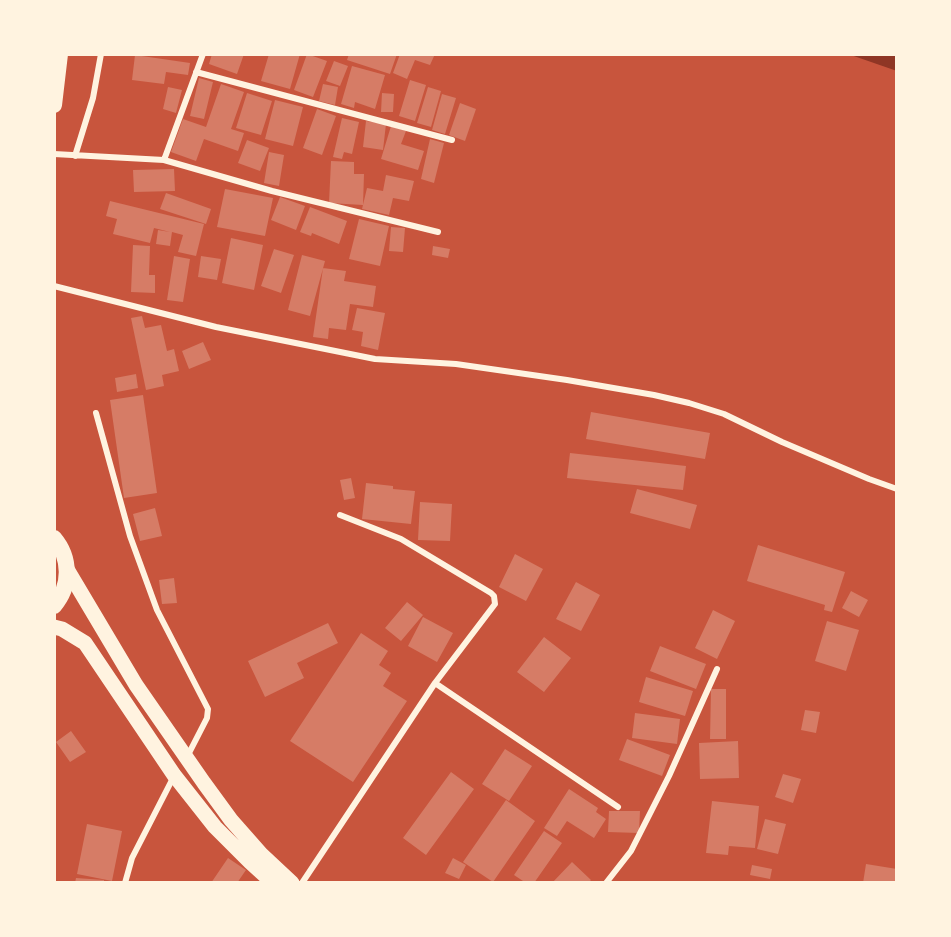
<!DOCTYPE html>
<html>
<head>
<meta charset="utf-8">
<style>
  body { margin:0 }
  #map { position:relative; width:951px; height:937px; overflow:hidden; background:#c8553d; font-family:Montserrat,sans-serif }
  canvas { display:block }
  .frame { position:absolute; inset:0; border:56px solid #fff3e0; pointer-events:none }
</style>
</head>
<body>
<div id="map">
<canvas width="951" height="937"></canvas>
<div class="frame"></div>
</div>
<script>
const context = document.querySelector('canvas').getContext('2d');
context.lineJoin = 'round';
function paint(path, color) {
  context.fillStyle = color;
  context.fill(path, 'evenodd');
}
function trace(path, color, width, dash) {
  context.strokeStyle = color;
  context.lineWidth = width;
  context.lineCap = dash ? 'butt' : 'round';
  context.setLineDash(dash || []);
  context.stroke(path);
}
const water = new Path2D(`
  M 848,54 L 897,54 L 897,71 Z`);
const building = new Path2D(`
  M 212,54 L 244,54 L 237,74 L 209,64 Z
  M 269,54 L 300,54 L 290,89 L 261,81 Z
  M 307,54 L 327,61 L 313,97 L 294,90 Z
  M 349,54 L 397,54 L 390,74 L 347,60 Z
  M 400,54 L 435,54 L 430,65 L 415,60 L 407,79 L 393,73 Z
  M 135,55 L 190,63 L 188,75 L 166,72 L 164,84 L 132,80 Z
  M 334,61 L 348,66 L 340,86 L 326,81 Z
  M 352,66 L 385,75 L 375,109 L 355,102 L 354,108 L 341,104 Z
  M 199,78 L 213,82 L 204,119 L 190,116 Z
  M 410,80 L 426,85 L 415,121 L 399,116 Z
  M 221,84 L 244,92 L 231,129 L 244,133 L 238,151 L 204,139 L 196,161 L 171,152 L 183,119 L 206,127 Z
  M 323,84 L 338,87 L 335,105 L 319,101 Z
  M 168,87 L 182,90 L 176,113 L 163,109 Z
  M 428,87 L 441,91 L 431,127 L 417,123 Z
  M 247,93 L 272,101 L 261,135 L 236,128 Z
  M 382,93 L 394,94 L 393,112 L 381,112 Z
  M 442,94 L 456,98 L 445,134 L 432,130 Z
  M 275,100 L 303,107 L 293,146 L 265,139 Z
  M 460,103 L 476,109 L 465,141 L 449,135 Z
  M 317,109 L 336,116 L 322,155 L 303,148 Z
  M 342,118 L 359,122 L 352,154 L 344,152 L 342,159 L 333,157 Z
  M 366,121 L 386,124 L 383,150 L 363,147 Z
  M 391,126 L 406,131 L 401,144 L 424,151 L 418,170 L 381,159 Z
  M 430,139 L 444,143 L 434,183 L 421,179 Z
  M 247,140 L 269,148 L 260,171 L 238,163 Z
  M 269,152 L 284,155 L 279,186 L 264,183 Z
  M 331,161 L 354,162 L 354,174 L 364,174 L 363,205 L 329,203 Z
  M 174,169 L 175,191 L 134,192 L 133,170 Z
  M 386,175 L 414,181 L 409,201 L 393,198 L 389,215 L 362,209 L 367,188 L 383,191 Z
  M 225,189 L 273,198 L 265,236 L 217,227 Z
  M 166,193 L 211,209 L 206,224 L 160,209 Z
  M 280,197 L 305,206 L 296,230 L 271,220 Z
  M 110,201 L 204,224 L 196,256 L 178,252 L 183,235 L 172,232 L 170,246 L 156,244 L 158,230 L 170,232 L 154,228 L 150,243 L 113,234 L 117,219 L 106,216 Z
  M 310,207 L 347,221 L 339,244 L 312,233 L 311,236 L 300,232 Z
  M 359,219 L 389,226 L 380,266 L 349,259 Z
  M 391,227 L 405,228 L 403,252 L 389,251 Z
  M 231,238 L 263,245 L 254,290 L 222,283 Z
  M 133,245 L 150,246 L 149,275 L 155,275 L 155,293 L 131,292 Z
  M 433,246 L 450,249 L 448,258 L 432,255 Z
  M 274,249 L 294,255 L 281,293 L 261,286 Z
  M 302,255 L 325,261 L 310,316 L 288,310 Z
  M 174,256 L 190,259 L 183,302 L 167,300 Z
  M 201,256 L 221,259 L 217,280 L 198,277 Z
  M 323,268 L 346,271 L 344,281 L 376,286 L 373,307 L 350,304 L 346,330 L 329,328 L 328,339 L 313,337 Z
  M 357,308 L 385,313 L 378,350 L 361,346 L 363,332 L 352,330 Z
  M 142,316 L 145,328 L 161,325 L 167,351 L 174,349 L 179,371 L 162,375 L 164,386 L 146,390 L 131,318 Z
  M 203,342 L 211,360 L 189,369 L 182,351 Z
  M 136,374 L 138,388 L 117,392 L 115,378 Z
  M 143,395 L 157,493 L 124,498 L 110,400 Z
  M 591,412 L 710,433 L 705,459 L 586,439 Z
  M 570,453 L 686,466 L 683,490 L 567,478 Z
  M 351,478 L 355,498 L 344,500 L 340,480 Z
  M 366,483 L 393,486 L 393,489 L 415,491 L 411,524 L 362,519 Z
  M 637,489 L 697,505 L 690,529 L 630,513 Z
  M 420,502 L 452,504 L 450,541 L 418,540 Z
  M 155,508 L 162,536 L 140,541 L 133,514 Z
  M 758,545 L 845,572 L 832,612 L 824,610 L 825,605 L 747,581 Z
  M 515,554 L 543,569 L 526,601 L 499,587 Z
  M 174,578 L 177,603 L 162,604 L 159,580 Z
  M 576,582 L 600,595 L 581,631 L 556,619 Z
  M 851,591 L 868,600 L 859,617 L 842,608 Z
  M 407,602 L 423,615 L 401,641 L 385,628 Z
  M 713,610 L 735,621 L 717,659 L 695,648 Z
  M 423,617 L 453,633 L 437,662 L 408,646 Z
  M 827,621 L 859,630 L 846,671 L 815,661 Z
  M 328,623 L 338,643 L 297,663 L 304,678 L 265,697 L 248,661 Z
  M 361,633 L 388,651 L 379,665 L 391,673 L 383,686 L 407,701 L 353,782 L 290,741 Z
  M 544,637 L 571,658 L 544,692 L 517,672 Z
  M 660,646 L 706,664 L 696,689 L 650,671 Z
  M 646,677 L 693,691 L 685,716 L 639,702 Z
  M 711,689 L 726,689 L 726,739 L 710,739 Z
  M 805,710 L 820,712 L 816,733 L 801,730 Z
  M 635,713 L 680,719 L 677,744 L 632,738 Z
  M 71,731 L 86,752 L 70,762 L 56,742 Z
  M 627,739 L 670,755 L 662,776 L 619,760 Z
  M 738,741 L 739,778 L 700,779 L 699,743 Z
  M 505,749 L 532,766 L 509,801 L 482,784 Z
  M 451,772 L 474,789 L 426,855 L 403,838 Z
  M 783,774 L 801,779 L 793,803 L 775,797 Z
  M 569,789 L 598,808 L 596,812 L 606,819 L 594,838 L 567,821 L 557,836 L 544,828 Z
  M 506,800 L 535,821 L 493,882 L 463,862 Z
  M 712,801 L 759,806 L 755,848 L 729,846 L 728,855 L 706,853 Z
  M 609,811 L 640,811 L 639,833 L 608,832 Z
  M 765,819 L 786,824 L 778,854 L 757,849 Z
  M 87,824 L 122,831 L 112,881 L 77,874 Z
  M 544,831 L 562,843 L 534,883 L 526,883 L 514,875 Z
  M 228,858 L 246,870 L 237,883 L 211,883 Z
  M 453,858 L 466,865 L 459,879 L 445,873 Z
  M 572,862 L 591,880 L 588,883 L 552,883 Z
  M 866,864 L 897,869 L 897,883 L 863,883 Z
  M 752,865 L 772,869 L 770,879 L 750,875 Z
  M 76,878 L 104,880 L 104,883 L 75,883 Z`);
const minor = new Path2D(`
  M 196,72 L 452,140
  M 54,154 L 164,160 L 272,191 L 438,232
  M 75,156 L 93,98 L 101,54
  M 164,160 L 203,54
  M 54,286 L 216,327 L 375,359 L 456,364 L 567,380 L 654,395 L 689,403 L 724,414 L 782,442 L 869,479 L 897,489
  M 96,413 L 130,536 L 157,610 L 208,709 L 207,718 L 187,757
  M 435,683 L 618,807
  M 125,883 L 132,858 L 174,776
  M 302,883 L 435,683 L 495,604 L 494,596 L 491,593 L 401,539 L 340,515
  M 606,883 L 631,851 L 669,776 L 717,669`);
const primary = new Path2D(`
  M 67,569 L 136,685 L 204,783 L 231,820 L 261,854 L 292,883
  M 54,627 L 62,629 L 85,643 L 174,775 L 215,827 L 250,862 L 273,883`);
const trunk = new Path2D(`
  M 54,105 L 60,54
  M 54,538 C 71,558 71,586 54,606`);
paint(water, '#8f3625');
paint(building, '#d67c66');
trace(minor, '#fff3e0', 6);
trace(primary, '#fff3e0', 15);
trace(trunk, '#fff3e0', 16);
</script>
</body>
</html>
